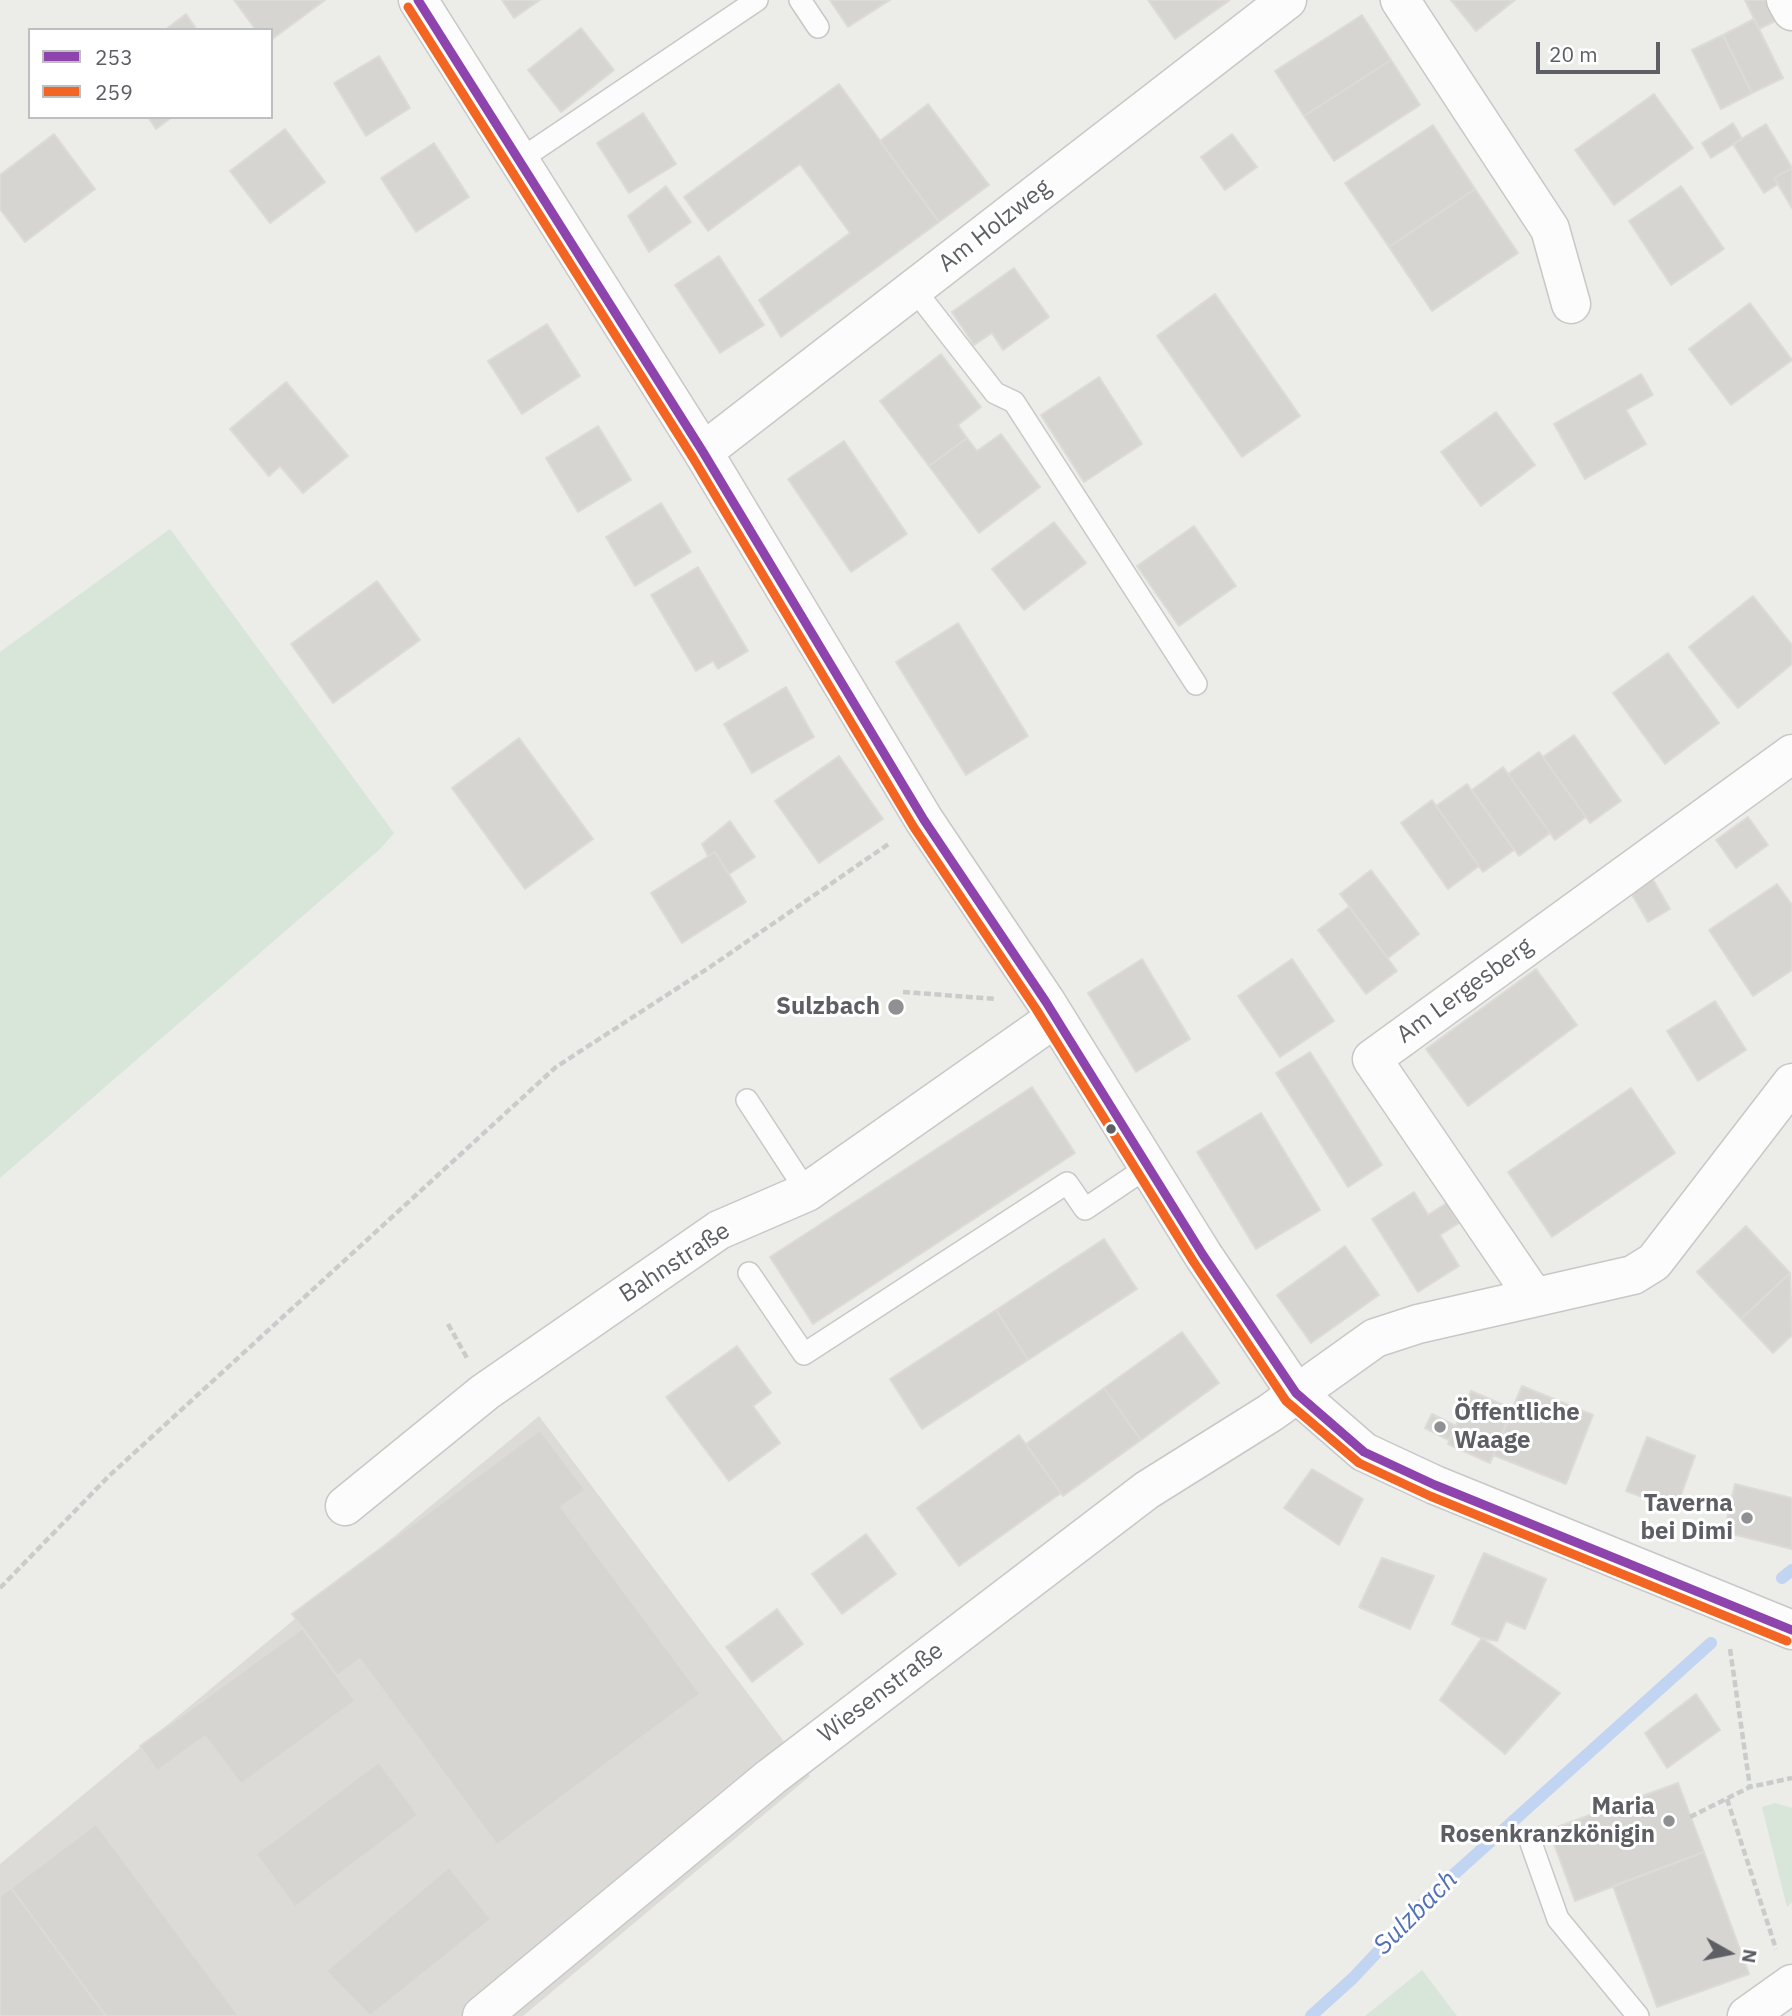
<!DOCTYPE html>
<html>
<head>
<meta charset="utf-8">
<style>
  body { margin:0 }
  #map { position:relative; width:1792px; height:2016px; overflow:hidden; background:#ecece8; font-family:"IBM Plex Sans",sans-serif }
  canvas { display:block }
  .legend { position:absolute; left:28px; top:28px; width:245px; height:91px; box-sizing:border-box; background:#fff; border:2px solid #bebfc1; margin:0; padding:9px 12px; list-style:none; font-size:21px; color:#5d5f64 }
  .legend li { display:flex; align-items:center; gap:14px; height:35px }
  .legend b { width:35px; border:2px solid #bebfc1 }
  .north { position:absolute; left:1694px; top:1918px; width:70px; height:70px; -webkit-text-stroke:5px #fff; paint-order:stroke; rotate:99deg; font-size:19px; font-weight:700; line-height:28px; text-align:center; color:#5d5f64 }
  .north::after { content:''; display:block; margin:auto; width:24px; height:32px; background:#5d5f64; clip-path:polygon(50% 0,100% 100%,50% 72%,0 100%) }
  .scale { position:absolute; left:1536px; top:42px; width:124px; height:32px; box-sizing:border-box; border:4px solid #5d5f64; border-top:0; padding-left:9px; font-size:21px; line-height:24px; white-space:nowrap; color:#5d5f64; -webkit-text-stroke:5px #fff; paint-order:stroke }
</style>
</head>
<body>
<div id="map">
<canvas width="1792" height="2016"></canvas>
<ul class="legend">
<li><b style="height:9px;background:#8e44ad"></b>253</li>
<li><b style="height:9px;background:#f26522"></b>259</li>
</ul>
<div class="north">N</div>
<div class="scale">20 m</div>
</div>
<script>
const context = document.querySelector('canvas').getContext('2d');
context.lineJoin = 'round';
function paint(path, color) {
  context.fillStyle = color;
  context.fill(path, 'evenodd');
}
function trace(path, color, width, dash) {
  context.strokeStyle = color;
  context.lineWidth = width;
  context.lineCap = dash ? 'butt' : 'round';
  context.setLineDash(dash || []);
  context.stroke(path);
}
function drawText(font, color, halo, rows, align = 'center') {
  context.font = font + ' "IBM Plex Sans",sans-serif';
  context.lineWidth = 6;
  context.setLineDash([]);
  context.textBaseline = 'middle';
  context.strokeStyle = halo;
  context.fillStyle = color;
  for (const [text, x, y, turn = 0] of rows) {
    context.save();
    context.translate(x, y);
    context.rotate((+turn || 0) * Math.PI / 180);
    context.textAlign = isNaN(turn) ? turn : align;
    if (halo) context.strokeText(text, 0, 0);
    context.fillText(text, 0, 0);
    context.restore();
  }
}
const industrial = new Path2D(`
  M 539,1416 L 810,1776 L 523,2016 L 0,2016 L 0,1864 Z`);
const green = new Path2D(`
  M 170,529 L 394,833 L 380,849 L 0,1178 L 0,652 Z
  M 1775,1803 L 1792,1808 L 1792,1902 L 1787,1907 L 1762,1807 Z
  M 1422,1970 L 1457,2016 L 1365,2016 Z`);
const stream = new Path2D(`
  M 1782,1578 L 1792,1570
  M 1311,2016 L 1353,1978 L 1431,1895 L 1711,1643`);
const building = new Path2D(`
  M 234,0 L 325,0 L 271,40 L 271,30 L 256,30 Z
  M 502,0 L 540,0 L 514,18 Z
  M 830,0 L 890,0 L 848,27 Z
  M 1148,0 L 1230,0 L 1175,39 Z
  M 1451,0 L 1515,0 L 1476,31 Z
  M 1745,0 L 1765,0 L 1775,21 L 1759,29 Z
  M 186,14 L 197,30 L 165,30 Z
  M 1362,15 L 1391,60 L 1304,116 L 1275,71 Z
  M 1754,19 L 1783,78 L 1752,93 L 1723,35 Z
  M 581,28 L 614,70 L 561,112 L 528,70 Z
  M 1723,35 L 1752,93 L 1721,109 L 1692,50 Z
  M 379,56 L 410,108 L 366,136 L 334,83 Z
  M 1391,60 L 1420,105 L 1334,161 L 1304,116 Z
  M 839,84 L 939,222 L 781,337 L 759,300 L 850,233 L 800,164 L 708,231 L 684,197 Z
  M 1654,94 L 1693,148 L 1614,205 L 1575,150 Z
  M 928,104 L 989,185 L 939,222 L 880,141 Z
  M 643,113 L 676,164 L 629,193 L 597,143 Z
  M 148,117 L 172,117 L 156,129 Z
  M 1733,123 L 1742,139 L 1711,158 L 1702,143 Z
  M 1766,124 L 1792,168 L 1774,178 L 1778,184 L 1764,193 L 1733,144 Z
  M 1433,125 L 1475,189 L 1389,247 L 1345,183 Z
  M 285,129 L 325,182 L 270,223 L 230,171 Z
  M 54,134 L 95,189 L 25,242 L 0,209 L 0,175 Z
  M 1232,134 L 1257,167 L 1225,190 L 1201,157 Z
  M 434,143 L 469,197 L 416,232 L 381,178 Z
  M 1792,168 L 1792,208 L 1774,178 Z
  M 666,186 L 691,222 L 649,252 L 628,216 Z
  M 1681,186 L 1724,249 L 1671,285 L 1629,221 Z
  M 1475,189 L 1518,253 L 1432,311 L 1389,247 Z
  M 719,256 L 764,325 L 720,353 L 675,285 Z
  M 1014,268 L 1049,317 L 1003,350 L 992,333 L 974,345 L 952,312 Z
  M 1215,294 L 1300,416 L 1242,457 L 1157,336 Z
  M 1750,303 L 1792,360 L 1731,405 L 1689,349 Z
  M 547,324 L 580,376 L 522,414 L 488,361 Z
  M 941,354 L 981,407 L 958,425 L 967,438 L 929,466 L 880,401 Z
  M 1641,374 L 1653,395 L 1626,410 L 1646,444 L 1585,479 L 1554,424 Z
  M 1099,377 L 1142,444 L 1084,482 L 1041,415 Z
  M 286,382 L 348,456 L 303,493 L 280,466 L 269,476 L 230,429 Z
  M 1496,412 L 1535,465 L 1481,506 L 1441,452 Z
  M 598,426 L 631,480 L 578,512 L 546,458 Z
  M 1001,434 L 1040,487 L 979,533 L 929,466 L 967,438 L 977,451 Z
  M 844,441 L 907,534 L 851,572 L 788,479 Z
  M 661,503 L 691,552 L 635,586 L 606,537 Z
  M 1054,522 L 1086,563 L 1024,610 L 992,569 Z
  M 1194,526 L 1236,586 L 1179,626 L 1137,566 Z
  M 698,567 L 748,651 L 718,669 L 713,661 L 696,671 L 651,595 Z
  M 377,581 L 420,640 L 333,703 L 291,644 Z
  M 1753,596 L 1792,645 L 1792,664 L 1738,708 L 1689,647 Z
  M 958,623 L 1028,736 L 966,775 L 896,662 Z
  M 1668,653 L 1719,723 L 1665,764 L 1613,693 Z
  M 786,687 L 814,737 L 752,773 L 724,724 Z
  M 1574,735 L 1621,801 L 1590,823 L 1543,757 Z
  M 519,738 L 593,839 L 525,889 L 452,788 Z
  M 1539,752 L 1586,817 L 1555,840 L 1508,774 Z
  M 839,756 L 883,819 L 819,863 L 775,801 Z
  M 1503,767 L 1550,833 L 1519,856 L 1472,790 Z
  M 1467,784 L 1514,850 L 1483,872 L 1436,806 Z
  M 1432,800 L 1479,866 L 1448,889 L 1401,823 Z
  M 1748,817 L 1768,845 L 1736,868 L 1716,840 Z
  M 730,821 L 755,857 L 729,874 L 715,852 L 708,856 L 702,844 Z
  M 715,852 L 746,902 L 682,943 L 651,893 Z
  M 1371,870 L 1419,934 L 1388,958 L 1340,894 Z
  M 1652,878 L 1670,909 L 1648,922 L 1630,891 Z
  M 1777,884 L 1792,905 L 1792,970 L 1753,996 L 1709,930 Z
  M 1349,907 L 1397,971 L 1366,994 L 1318,930 Z
  M 1142,959 L 1190,1039 L 1136,1072 L 1088,993 Z
  M 1292,959 L 1334,1021 L 1280,1057 L 1238,996 Z
  M 1536,969 L 1577,1025 L 1468,1106 L 1426,1049 Z
  M 1715,1001 L 1746,1050 L 1698,1081 L 1667,1031 Z
  M 1310,1052 L 1382,1165 L 1348,1187 L 1276,1073 Z
  M 1032,1087 L 1075,1153 L 813,1324 L 770,1257 Z
  M 1631,1088 L 1675,1153 L 1552,1237 L 1508,1172 Z
  M 1261,1113 L 1320,1210 L 1256,1249 L 1197,1152 Z
  M 1414,1192 L 1428,1215 L 1447,1203 L 1459,1223 L 1440,1235 L 1459,1266 L 1418,1292 L 1372,1219 Z
  M 1746,1226 L 1790,1273 L 1741,1319 L 1697,1272 Z
  M 1104,1239 L 1137,1289 L 1028,1360 L 996,1310 Z
  M 1345,1246 L 1379,1295 L 1311,1343 L 1277,1295 Z
  M 1790,1273 L 1792,1335 L 1773,1353 L 1741,1319 Z
  M 996,1310 L 1028,1360 L 922,1429 L 890,1379 Z
  M 1182,1332 L 1219,1383 L 1141,1440 L 1104,1388 Z
  M 737,1346 L 771,1393 L 753,1406 L 780,1443 L 729,1481 L 666,1397 Z
  M 1522,1386 L 1593,1415 L 1566,1484 L 1493,1455 Z
  M 1104,1388 L 1141,1440 L 1063,1496 L 1026,1444 Z
  M 1471,1391 L 1513,1409 L 1490,1463 L 1448,1444 Z
  M 1432,1414 L 1456,1426 L 1449,1440 L 1425,1428 Z
  M 540,1430 L 585,1490 L 561,1507 L 700,1694 L 497,1845 L 360,1659 L 337,1676 L 292,1614 Z
  M 1019,1435 L 1061,1493 L 959,1566 L 917,1508 Z
  M 1647,1437 L 1695,1456 L 1676,1509 L 1626,1491 Z
  M 1312,1469 L 1363,1499 L 1339,1545 L 1284,1508 Z
  M 1735,1484 L 1792,1498 L 1792,1549 L 1724,1532 Z
  M 866,1534 L 896,1574 L 842,1614 L 812,1574 Z
  M 1484,1553 L 1546,1579 L 1525,1629 L 1506,1621 L 1497,1641 L 1482,1638 L 1452,1624 Z
  M 1382,1558 L 1434,1576 L 1410,1629 L 1359,1607 Z
  M 777,1609 L 803,1644 L 752,1682 L 726,1647 Z
  M 303,1628 L 355,1701 L 241,1784 L 205,1736 L 157,1771 L 140,1746 Z
  M 1482,1638 L 1560,1693 L 1505,1754 L 1440,1700 Z
  M 1696,1694 L 1720,1730 L 1667,1768 L 1645,1733 Z
  M 379,1762 L 418,1815 L 295,1907 L 256,1854 Z
  M 1678,1783 L 1704,1852 L 1575,1901 L 1549,1830 Z
  M 96,1824 L 239,2016 L 106,2016 L 11,1888 Z
  M 1704,1852 L 1749,1974 L 1657,2007 L 1613,1886 Z
  M 449,1867 L 491,1919 L 370,2016 L 326,1971 Z
  M 11,1888 L 106,2016 L 0,2016 L 0,1896 Z`);
const path = new Path2D(`
  M 903,992 L 997,999
  M 448,1324 L 467,1358
  M 0,1588 L 109,1476 L 556,1067 L 710,967 L 890,843
  M 1730,1649 L 1750,1787
  M 1727,1799 L 1776,1949
  M 1690,1817 L 1750,1787 L 1792,1778`);
const service = new Path2D(`
  M 800,0 L 818,27
  M 518,161 L 757,0
  M 914,289 L 995,393 L 1014,402 L 1196,684
  M 747,1100 L 807,1192
  M 749,1273 L 804,1354 L 1067,1183 L 1085,1209 L 1149,1166
  M 1531,1843 L 1558,1919 L 1638,2016`);
const minor = new Path2D(`
  M 1400,0 L 1550,229 L 1571,304
  M 1786,0 L 1792,11
  M 703,452 L 1287,0
  M 1534,1297 L 1372,1059 L 1792,754
  M 345,1506 L 485,1392 L 719,1230 L 807,1192 L 1055,1018
  M 482,2016 L 771,1777 L 1147,1490 L 1270,1413 L 1375,1338 L 1418,1324 L 1633,1275 L 1654,1262 L 1792,1083
  M 1747,2016 L 1792,1984`);
const tertiary = new Path2D(`
  M 418,0 L 703,452 L 924,820 L 1046,1002 L 1203,1255 L 1296,1393 L 1364,1452 L 1435,1485 L 1792,1630`);
const bus1 = new Path2D(`
  M 418,0 L 703,452 L 924,820 L 1046,1002 L 1203,1255 L 1296,1393 L 1364,1452 L 1435,1485 L 1792,1630`);
const bus2 = new Path2D(`
  M 408,7 L 693,458 L 913,826 L 1036,1009 L 1193,1261 L 1286,1401 L 1359,1463 L 1430,1496 L 1787,1641`);
const markers = [
  [896,1007,9,"#8f9092"],
  [1111,1129,6,"#5d5f64"],
  [1440,1427,7,"#8f9092"],
  [1747,1518,7,"#8f9092"],
  [1669,1821,7,"#8f9092"]
];
const streetNames = [
  ["Am Holzweg",995,226,-38],
  ["Am Lergesberg",1465,991,-36],
  ["Bahnstraße",675,1263,-33],
  ["Wiesenstraße",881,1693,-37]
];
const poiNames = [
  ["Sulzbach",880,1007],
  ["Öffentliche",1454,1413,"left"],
  ["Waage",1454,1441,"left"],
  ["Taverna",1733,1504],
  ["bei Dimi",1733,1532],
  ["Maria",1655,1807],
  ["Rosenkranzkönigin",1655,1835]
];
const waterNames = [
  ["Sulzbach",1416,1913,-45]
];
paint(industrial, '#dcdbd8');
paint(green, '#d7e6d8');
trace(stream, '#c1d4f1', 12);
paint(building, '#d6d5d2');
trace(building, '#dcdbd7', 2);
trace(service, '#c8c8c8', 24);
trace(minor, '#c8c8c8', 41);
trace(tertiary, '#c8c8c8', 41);
trace(path, '#c9cccb', 4.5, [7, 3.5]);
trace(service, '#fcfcfc', 21);
trace(minor, '#fcfcfc', 38);
trace(tertiary, '#fcfcfc', 38);
trace(bus1, '#8e44ad', 9);
trace(bus2, '#f26522', 9);
for (const [x, y, r, color] of markers) {
  const dot = new Path2D();
  dot.arc(x, y, r, 0, 2 * Math.PI);
  context.fillStyle = color;
  context.fill(dot);
  trace(dot, '#fff', 2.5);
}
drawText('24px', '#5d5f64', '#fff', streetNames);
drawText('bold 24px', '#5d5f64', '#fff', poiNames, 'right');
drawText('italic 26px', '#5371b6', '#fff', waterNames);
</script>
</body>
</html>
